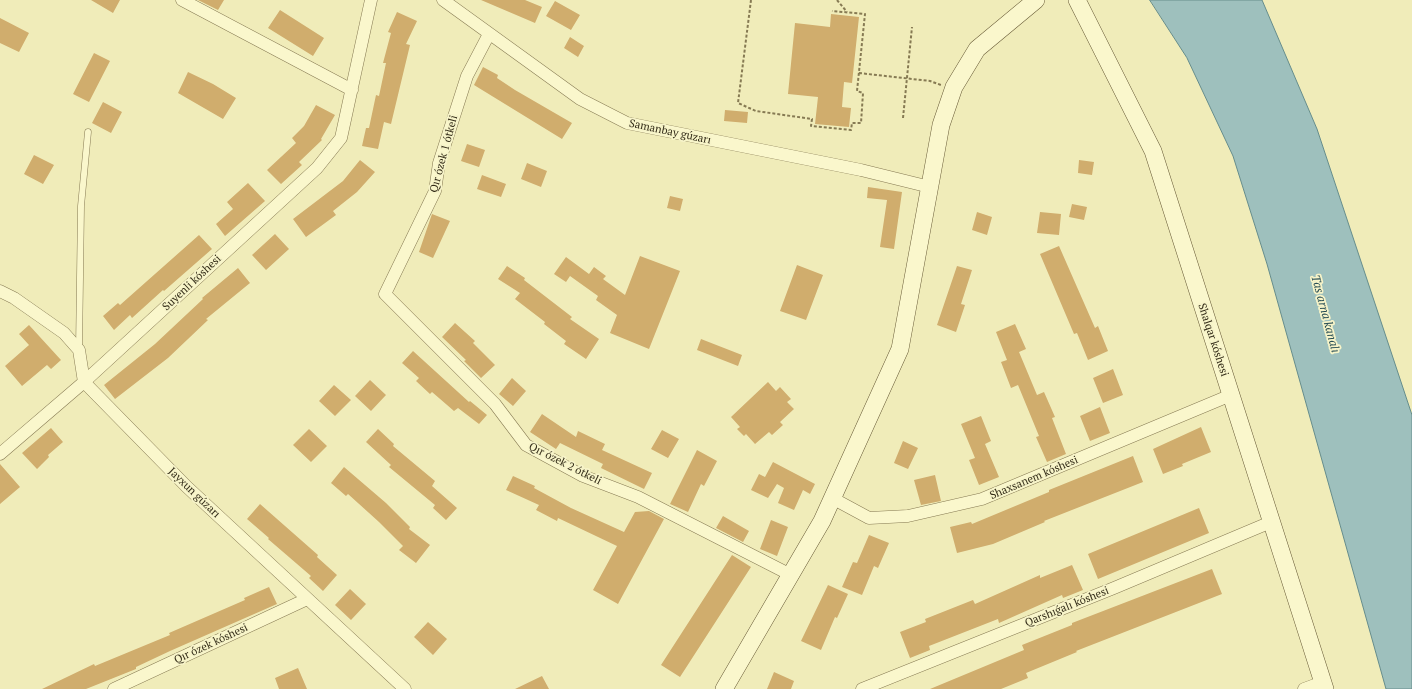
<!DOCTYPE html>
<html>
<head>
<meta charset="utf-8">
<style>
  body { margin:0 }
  canvas { display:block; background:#f0ecb9 }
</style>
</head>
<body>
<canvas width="1412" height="689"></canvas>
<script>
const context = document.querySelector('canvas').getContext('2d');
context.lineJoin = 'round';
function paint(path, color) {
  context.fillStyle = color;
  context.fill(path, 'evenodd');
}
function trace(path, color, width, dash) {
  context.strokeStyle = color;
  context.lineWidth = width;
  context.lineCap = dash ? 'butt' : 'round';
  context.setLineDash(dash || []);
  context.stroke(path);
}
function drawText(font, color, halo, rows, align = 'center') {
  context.font = font + ' "PT Serif",serif';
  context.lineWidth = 3.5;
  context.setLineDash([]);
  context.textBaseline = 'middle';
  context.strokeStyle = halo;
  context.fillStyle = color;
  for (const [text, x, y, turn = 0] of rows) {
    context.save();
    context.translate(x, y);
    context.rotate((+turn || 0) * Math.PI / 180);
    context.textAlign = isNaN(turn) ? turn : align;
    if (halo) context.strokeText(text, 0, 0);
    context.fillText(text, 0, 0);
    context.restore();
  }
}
const water = new Path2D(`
  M 1150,0 L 1262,0 L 1317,129 L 1412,415 L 1412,689 L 1386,689 L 1267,264 L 1233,156 L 1187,58 Z`);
const building = new Path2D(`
  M 91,0 L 120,0 L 113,13 Z
  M 198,0 L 224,0 L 218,10 Z
  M 481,0 L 525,0 L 542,7 L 535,23 Z
  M 555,1 L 580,15 L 571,30 L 546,16 Z
  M 280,10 L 324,38 L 313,56 L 268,28 Z
  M 397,12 L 417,21 L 406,44 L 410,45 L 391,124 L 384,122 L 378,149 L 362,146 L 366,128 L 369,128 L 376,95 L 379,96 L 386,63 L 383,63 L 391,33 L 388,32 Z
  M 831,14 L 859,17 L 852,83 L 844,82 L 842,107 L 851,108 L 849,127 L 815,124 L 818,97 L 788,94 L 795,23 L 830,27 Z
  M 0,18 L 29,33 L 19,52 L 0,43 Z
  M 570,37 L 584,46 L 578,57 L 564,48 Z
  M 94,53 L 110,61 L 89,102 L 73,94 Z
  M 483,67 L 498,75 L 497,78 L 515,90 L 572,123 L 562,139 L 474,85 Z
  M 188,72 L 213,84 L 236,98 L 223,119 L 178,93 Z
  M 103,102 L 122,112 L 111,133 L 92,123 Z
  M 316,105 L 335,115 L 321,139 L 322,140 L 299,162 L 302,165 L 281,184 L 267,170 L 296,143 L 292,138 L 304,126 Z
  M 725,110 L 748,112 L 747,123 L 724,121 Z
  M 467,144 L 485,150 L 479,167 L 461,161 Z
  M 34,155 L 54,165 L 43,184 L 24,174 Z
  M 360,160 L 375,172 L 357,192 L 333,211 L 336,215 L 306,237 L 293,219 L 343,181 Z
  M 1079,160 L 1094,162 L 1092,175 L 1078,173 Z
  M 527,163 L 547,171 L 541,187 L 521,179 Z
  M 482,175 L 506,184 L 501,197 L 477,189 Z
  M 248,183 L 265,201 L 225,236 L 216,224 L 233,209 L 227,202 Z
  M 868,187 L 902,192 L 894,249 L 880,247 L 887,200 L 867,198 Z
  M 670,196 L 683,199 L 680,211 L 667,208 Z
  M 1072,204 L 1087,207 L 1084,220 L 1069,217 Z
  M 977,212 L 992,217 L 987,235 L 972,230 Z
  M 1040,212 L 1061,214 L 1059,235 L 1037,233 Z
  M 432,214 L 450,221 L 433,258 L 419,252 Z
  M 275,234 L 289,249 L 266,270 L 252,255 Z
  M 199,235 L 212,249 L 164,291 L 163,290 L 132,318 L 130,315 L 114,330 L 103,316 L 118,303 L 120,305 Z
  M 1059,246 L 1095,328 L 1098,326 L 1108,351 L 1088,360 L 1077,333 L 1074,334 L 1040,254 Z
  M 640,256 L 680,271 L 649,349 L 610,333 L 617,315 L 596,300 L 598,296 L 570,276 L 566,282 L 554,274 L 566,257 L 589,274 L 594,267 L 606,276 L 603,279 L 625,295 Z
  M 797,265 L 823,275 L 806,320 L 780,311 Z
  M 507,266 L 525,278 L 524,280 L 572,317 L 570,319 L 599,339 L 586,359 L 564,344 L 566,341 L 544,324 L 545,322 L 515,299 L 520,293 L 498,279 Z
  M 957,266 L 972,270 L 961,304 L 965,305 L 956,332 L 937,325 Z
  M 238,268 L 250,283 L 206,319 L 208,320 L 168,358 L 115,399 L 104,385 L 155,344 L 203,299 L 202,298 Z
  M 455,323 L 475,341 L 473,343 L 495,365 L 481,378 L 464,361 L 466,360 L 442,337 Z
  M 1015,324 L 1026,349 L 1019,352 L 1037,395 L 1044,392 L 1055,417 L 1052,418 L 1066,454 L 1047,462 L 1036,437 L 1039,436 L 1018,385 L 1011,388 L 1001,362 L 1007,360 L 996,332 Z
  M 29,325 L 61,360 L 51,369 L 47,365 L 22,386 L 5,366 L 29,345 L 19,334 Z
  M 701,339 L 742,355 L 738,366 L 697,350 Z
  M 413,351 L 469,402 L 470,401 L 487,415 L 479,424 L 458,408 L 454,411 L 432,392 L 430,394 L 416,381 L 419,378 L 402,363 Z
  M 1113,369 L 1123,395 L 1103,403 L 1093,378 Z
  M 512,378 L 526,391 L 513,406 L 499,394 Z
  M 370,380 L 386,395 L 371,411 L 355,396 Z
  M 768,382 L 776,391 L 780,387 L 791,399 L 787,402 L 794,409 L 780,422 L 783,425 L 772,435 L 769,432 L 755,444 L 746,434 L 744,436 L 737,429 L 740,427 L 731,417 Z
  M 334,385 L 351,400 L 335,416 L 319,401 Z
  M 1100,407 L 1110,433 L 1090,441 L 1080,416 Z
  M 542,414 L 576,437 L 578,431 L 605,444 L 602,450 L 652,473 L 644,489 L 601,468 L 603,464 L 560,443 L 556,449 L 530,432 Z
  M 981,416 L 991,441 L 985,444 L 999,477 L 979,485 L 969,460 L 975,458 L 961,424 Z
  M 1201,427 L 1211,452 L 1182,464 L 1183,466 L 1163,474 L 1153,449 Z
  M 51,428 L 63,442 L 48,455 L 49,457 L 37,469 L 22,453 Z
  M 309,429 L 327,446 L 311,462 L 293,445 Z
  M 378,429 L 394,444 L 393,446 L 435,481 L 432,486 L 457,508 L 446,520 L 433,508 L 435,505 L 389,467 L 391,465 L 366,442 Z
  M 662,430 L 679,439 L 668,458 L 651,449 Z
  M 903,441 L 918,448 L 908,469 L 894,463 Z
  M 697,450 L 717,461 L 704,486 L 701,484 L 688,512 L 670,504 Z
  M 1133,456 L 1143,482 L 1044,521 L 1045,522 L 993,544 L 957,553 L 950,527 L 971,522 L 972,524 L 1049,492 L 1049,490 Z
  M 773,462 L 815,484 L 810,494 L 803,490 L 794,510 L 778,503 L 784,488 L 777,484 L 768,498 L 751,490 L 759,474 L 765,477 Z
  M 0,464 L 20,487 L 0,504 Z
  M 344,467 L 386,503 L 410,527 L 409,529 L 430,545 L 416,563 L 399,550 L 403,546 L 379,522 L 348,494 L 346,496 L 331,483 Z
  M 935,475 L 941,501 L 921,505 L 914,480 Z
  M 513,476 L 535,486 L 534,488 L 571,508 L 624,532 L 635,512 L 649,511 L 664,519 L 618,604 L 593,590 L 617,546 L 558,518 L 557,521 L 536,510 L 539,505 L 506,490 Z
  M 260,504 L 318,555 L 317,557 L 337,575 L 323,591 L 309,578 L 311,576 L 268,539 L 269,538 L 247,519 Z
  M 1199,508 L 1209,533 L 1098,579 L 1088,554 Z
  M 723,516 L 749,531 L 743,542 L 716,528 Z
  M 771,520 L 788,527 L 777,556 L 760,549 Z
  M 869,535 L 889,543 L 878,568 L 874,566 L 862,595 L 842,587 L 853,562 L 857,563 Z
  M 732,555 L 751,567 L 680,677 L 661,665 Z
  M 1072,565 L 1083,590 L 1063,598 L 1062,595 L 999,623 L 998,619 L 929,646 L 930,650 L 910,658 L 900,632 L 926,622 L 925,619 L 973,600 L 975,604 L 1040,575 L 1040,578 Z
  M 1212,569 L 1222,594 L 1076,651 L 1077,652 L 1026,673 L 1028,678 L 1001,689 L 930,689 L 1024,650 L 1022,645 L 1072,625 L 1072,623 Z
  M 828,585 L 848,594 L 837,618 L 835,617 L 821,650 L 801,641 Z
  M 269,587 L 277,604 L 170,651 L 136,667 L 136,669 L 86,689 L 42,689 L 94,664 L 95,666 L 170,635 L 169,633 L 245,600 L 244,598 Z
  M 350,589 L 366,604 L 351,620 L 335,605 Z
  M 428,622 L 447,639 L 433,655 L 414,637 Z
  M 298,668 L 307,689 L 279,689 L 275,678 Z
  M 774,672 L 794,681 L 791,689 L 767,689 Z
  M 542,676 L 549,689 L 515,689 Z`);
const path = new Path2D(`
  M 751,0 L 738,103 L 756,111 L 812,119 L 811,126 L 851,130 L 852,123 L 861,123 L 863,93 L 857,91 L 865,14 L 832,11
  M 837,0 L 847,12
  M 859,73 L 930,81 L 941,85
  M 903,118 L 912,27`);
const lane = new Path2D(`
  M 79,349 L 81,206 L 88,132`);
const street = new Path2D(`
  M 182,0 L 352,90
  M 443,0 L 580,99 L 627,123 L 861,170 L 930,187
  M 489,34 L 467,76 L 439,163 L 435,191 L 385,294 L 495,404 L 526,445 L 583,476 L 638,497 L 789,574
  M 0,291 L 14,298 L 64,333 L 79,350 L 84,382 L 187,487 L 405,689
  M 0,454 L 84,382 L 317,168 L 341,138 L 371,0
  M 832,498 L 869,518 L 908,516 L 982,499 L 1231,395
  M 114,689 L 307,599
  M 862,689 L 1114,588 L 1271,522
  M 1304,689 L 1323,682`);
const secondary = new Path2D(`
  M 1077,0 L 1153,151 L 1325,689
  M 724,689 L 822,521 L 900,349 L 941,125 L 954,87 L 977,49 L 1036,0`);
const streetNames = [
  ["Samanbay gúzarı",670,132,12],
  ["Qır ózek 1 ótkeli",444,154,-75],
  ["Suyenli kóshesi",192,283,-43],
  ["Shalqar kóshesi",1213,340,72],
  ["Qır ózek 2 ótkeli",565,464,27],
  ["Shaxsanem kóshesi",1034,478,-23],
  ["Jayxun gúzarı",194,493,44],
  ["Qarshıǵalı kóshesi",1067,607,-22],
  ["Qır ózek kóshesi",211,644,-25]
];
const waterNames = [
  ["Tas arna kanalı",1325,314,75]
];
paint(water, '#9ec0bd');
trace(water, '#668d8c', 1);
paint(building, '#d0ad6d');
trace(lane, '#867a53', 7);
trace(street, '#867a53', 13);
trace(secondary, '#685b37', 18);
trace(path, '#867a53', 2, [3, 2]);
trace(lane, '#faf7cc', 6);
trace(street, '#faf7cc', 12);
trace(secondary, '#faf7cc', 17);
drawText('11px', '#342d19', '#f7f4c9', streetNames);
drawText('italic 12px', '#284e55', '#f7f4c9', waterNames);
</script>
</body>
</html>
